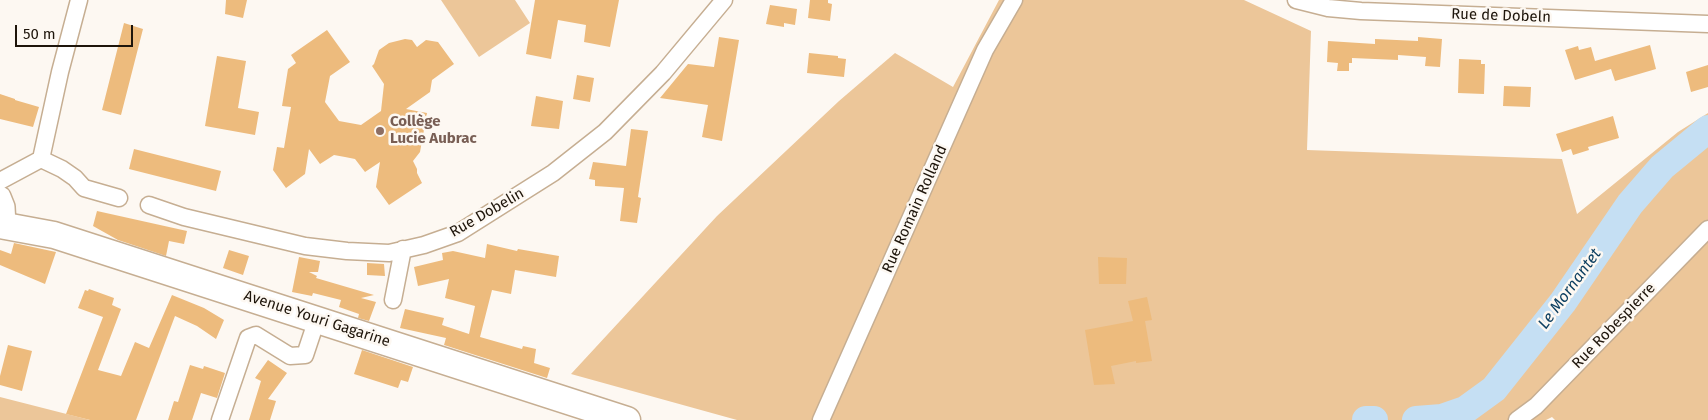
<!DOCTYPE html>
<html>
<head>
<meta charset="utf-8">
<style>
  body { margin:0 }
  #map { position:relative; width:1708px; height:420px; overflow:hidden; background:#fdf8f2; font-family:"Fira Sans",sans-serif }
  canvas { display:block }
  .scale { position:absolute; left:15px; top:25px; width:118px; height:22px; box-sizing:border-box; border:2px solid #1e150b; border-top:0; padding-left:6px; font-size:15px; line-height:18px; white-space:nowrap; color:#1e150b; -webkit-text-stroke:4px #fdf8f2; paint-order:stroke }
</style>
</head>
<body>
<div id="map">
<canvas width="1708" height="420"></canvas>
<div class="scale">50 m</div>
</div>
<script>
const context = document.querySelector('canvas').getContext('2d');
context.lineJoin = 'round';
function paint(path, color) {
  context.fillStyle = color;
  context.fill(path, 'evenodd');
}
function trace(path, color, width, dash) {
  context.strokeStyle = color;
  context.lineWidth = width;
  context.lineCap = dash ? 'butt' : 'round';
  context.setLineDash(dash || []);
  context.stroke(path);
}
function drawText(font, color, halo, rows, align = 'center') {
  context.font = font + ' "Fira Sans",sans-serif';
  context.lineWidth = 5;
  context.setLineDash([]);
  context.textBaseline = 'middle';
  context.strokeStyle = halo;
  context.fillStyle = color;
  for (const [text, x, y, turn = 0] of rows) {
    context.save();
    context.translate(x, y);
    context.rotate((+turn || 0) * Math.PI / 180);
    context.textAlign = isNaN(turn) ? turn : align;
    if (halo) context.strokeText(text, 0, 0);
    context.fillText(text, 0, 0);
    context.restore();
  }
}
const green = new Path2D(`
  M 441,0 L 515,0 L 530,23 L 479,57 Z
  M 999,0 L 1244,0 L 1311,31 L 1307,150 L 1562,159 L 1577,214 L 1678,132 L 1708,113 L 1708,420 L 1555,420 L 1552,417 L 1546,420 L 737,420 L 571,374 L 717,216 L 839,101 L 895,53 L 953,87 Z
  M 0,397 L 90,420 L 0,420 Z`);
const river = new Path2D(`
  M 1366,420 L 1374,420
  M 1416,420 L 1442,418 L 1465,410 L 1494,389 L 1563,302 L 1630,204 L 1662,167 L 1708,129`);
const building = new Path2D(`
  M 226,0 L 247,0 L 243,18 L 225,14 Z
  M 535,0 L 619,0 L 610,47 L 584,42 L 586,25 L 558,20 L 551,59 L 526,54 Z
  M 810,0 L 828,0 L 828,3 L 832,4 L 830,21 L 808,18 Z
  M 770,5 L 797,9 L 795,25 L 784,23 L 784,27 L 766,24 Z
  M 124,23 L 143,29 L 121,115 L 102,110 Z
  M 327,30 L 350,62 L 330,76 L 325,102 L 339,121 L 361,125 L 381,111 L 384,84 L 372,66 L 374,64 L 379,50 L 389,43 L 405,39 L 412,40 L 417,47 L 426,40 L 438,42 L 454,64 L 432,80 L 430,92 L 406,109 L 427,113 L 420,152 L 413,161 L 417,169 L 417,173 L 422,183 L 389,205 L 376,187 L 380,162 L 365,172 L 355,159 L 345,157 L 334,155 L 320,164 L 309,149 L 305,174 L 286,188 L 273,170 L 277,147 L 284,148 L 291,107 L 282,106 L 288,69 L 296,63 L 291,55 Z
  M 719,37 L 739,40 L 722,141 L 702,137 L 708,105 L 660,98 L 688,64 L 714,67 Z
  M 1418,37 L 1442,39 L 1440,67 L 1425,66 L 1426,57 L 1398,55 L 1398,60 L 1352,58 L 1352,63 L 1349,63 L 1349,71 L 1337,71 L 1338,63 L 1327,62 L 1328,41 L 1375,44 L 1375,39 L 1418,41 Z
  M 1650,45 L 1656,69 L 1615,81 L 1611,69 L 1575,80 L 1565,50 L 1578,46 L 1579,50 L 1591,47 L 1595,61 Z
  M 809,53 L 838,56 L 838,58 L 846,59 L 844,77 L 807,73 Z
  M 217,56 L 246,61 L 238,108 L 259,112 L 255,135 L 205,126 Z
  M 1459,59 L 1481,60 L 1481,64 L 1485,64 L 1484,94 L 1458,93 Z
  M 1708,65 L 1708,87 L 1691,92 L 1686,72 Z
  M 577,75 L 594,78 L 590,102 L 573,99 Z
  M 1504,86 L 1531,87 L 1530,107 L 1503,106 Z
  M 0,94 L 15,99 L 15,100 L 39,107 L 33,127 L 0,119 Z
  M 536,96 L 563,101 L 559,129 L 531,126 Z
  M 1613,116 L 1619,138 L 1588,147 L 1589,150 L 1573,155 L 1571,149 L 1562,152 L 1556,134 Z
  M 631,129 L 648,131 L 638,197 L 641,198 L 637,223 L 620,221 L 624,188 L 595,186 L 595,180 L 589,179 L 593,162 L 626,166 Z
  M 134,149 L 221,171 L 216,191 L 129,169 Z
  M 97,211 L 187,231 L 184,244 L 169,241 L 166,256 L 118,240 L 93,226 Z
  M 14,243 L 56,252 L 45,284 L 0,265 L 0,250 L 11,254 Z
  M 487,244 L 517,251 L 518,249 L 559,256 L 556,277 L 515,270 L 511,294 L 492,290 L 480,337 L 522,349 L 523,346 L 536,349 L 534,363 L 550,368 L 547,378 L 444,345 L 446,338 L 400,328 L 405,309 L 444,318 L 442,325 L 469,334 L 475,306 L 445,298 L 449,279 L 418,286 L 414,267 L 443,260 L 442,253 L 453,251 L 485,258 Z
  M 229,250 L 249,256 L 243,275 L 223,268 Z
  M 299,257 L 320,261 L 318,272 L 309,272 L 317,276 L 316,278 L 374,295 L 361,298 L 376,302 L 369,321 L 358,318 L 359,314 L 339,307 L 341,300 L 313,293 L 312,296 L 292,292 Z
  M 1098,257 L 1127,258 L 1126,284 L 1099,284 Z
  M 367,263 L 384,264 L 385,276 L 367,275 Z
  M 89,289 L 114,298 L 112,305 L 121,309 L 98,370 L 121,376 L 135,342 L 149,348 L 172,295 L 204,308 L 224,320 L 216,339 L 197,326 L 175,316 L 136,420 L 90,420 L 66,414 L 103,317 L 78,308 L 85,290 L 88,291 Z
  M 1147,297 L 1152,320 L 1145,321 L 1152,361 L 1136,363 L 1136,361 L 1111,366 L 1115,384 L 1094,385 L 1085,330 L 1133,321 L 1128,301 Z
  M 8,345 L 32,351 L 22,391 L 0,385 L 0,376 Z
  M 362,350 L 413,367 L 408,382 L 401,380 L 398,388 L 354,374 Z
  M 268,360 L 287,373 L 268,399 L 276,401 L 270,420 L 249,420 L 261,381 L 255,378 Z
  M 190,365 L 203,369 L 204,366 L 225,373 L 217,398 L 201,393 L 192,420 L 168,420 L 174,401 L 178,402 Z`);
const minor = new Path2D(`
  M 1296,0 L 1328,8 L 1361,11 L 1708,24
  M 41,159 L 62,169 L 75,178 L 84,188 L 119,198
  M 0,181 L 41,159 L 60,72 L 79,0
  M 149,205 L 184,217 L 305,246 L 347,251 L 389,253 L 424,245 L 458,233 L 553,173 L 605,132 L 663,73 L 724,0
  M 393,300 L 403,249
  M 220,420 L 248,338 L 256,335 L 290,356 L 305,355 L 317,319
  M 821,420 L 985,50 L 1014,0
  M 1517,420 L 1536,406 L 1708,229`);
const tertiary = new Path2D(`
  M 0,197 L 4,207 L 5,225`);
const primary = new Path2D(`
  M 0,225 L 54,235 L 627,420`);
const markers = [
  [380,131,5,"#8d6e63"]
];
const streetNames = [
  ["Rue de Dobeln",1501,16,2],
  ["Rue Romain Rolland",915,209,-66],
  ["Rue Dobelin",487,213,-30],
  ["Avenue Youri Gagarine",317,319,18],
  ["Rue Robespierre",1614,326,-46]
];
const educationNames = [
  ["Collège",390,122],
  ["Lucie Aubrac",390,139]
];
const waterNames = [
  ["Le Mornantet",1570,289,-54]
];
paint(green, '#ecc699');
trace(river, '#c5dff3', 28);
paint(building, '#edbb7d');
trace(minor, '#c6ae92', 19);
trace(tertiary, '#c6ae92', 24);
trace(primary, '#c6ae92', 29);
trace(minor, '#fff', 16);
trace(tertiary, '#fff', 21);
trace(primary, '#fff', 26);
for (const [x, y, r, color] of markers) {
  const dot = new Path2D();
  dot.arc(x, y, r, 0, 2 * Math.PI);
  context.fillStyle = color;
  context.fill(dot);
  trace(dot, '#fdf8f2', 2);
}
drawText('15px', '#1e150b', '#fdf8f2', streetNames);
drawText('bold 15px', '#785e54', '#fdf8f2', educationNames, 'left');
drawText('italic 16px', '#0f4162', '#fdf8f2', waterNames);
</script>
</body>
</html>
